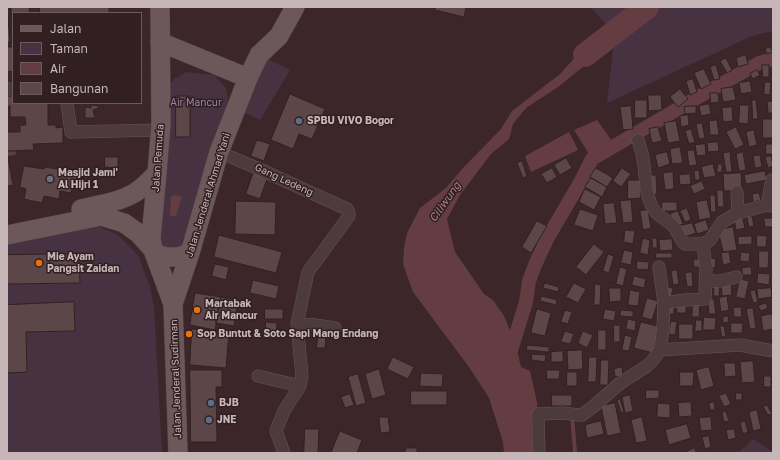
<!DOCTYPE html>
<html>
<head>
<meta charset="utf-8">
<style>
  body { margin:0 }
  #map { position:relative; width:780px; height:460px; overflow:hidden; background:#3c2629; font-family:"Golos Text",sans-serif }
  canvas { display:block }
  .frame { position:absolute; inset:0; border:8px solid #c7b6b7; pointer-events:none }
  .legend { position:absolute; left:12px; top:12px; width:130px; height:92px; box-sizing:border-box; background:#311f21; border:1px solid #6d5b5d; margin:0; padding:5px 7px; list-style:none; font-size:12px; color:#c7b6b7 }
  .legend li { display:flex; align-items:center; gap:8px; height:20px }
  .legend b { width:20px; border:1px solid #6d5b5d }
</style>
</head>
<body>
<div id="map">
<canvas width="780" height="460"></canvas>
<div class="frame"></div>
<ul class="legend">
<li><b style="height:5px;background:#6c585a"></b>Jalan</li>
<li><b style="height:11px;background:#473242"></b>Taman</li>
<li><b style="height:11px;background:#633d42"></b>Air</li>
<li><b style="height:11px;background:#5d4648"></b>Bangunan</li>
</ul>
</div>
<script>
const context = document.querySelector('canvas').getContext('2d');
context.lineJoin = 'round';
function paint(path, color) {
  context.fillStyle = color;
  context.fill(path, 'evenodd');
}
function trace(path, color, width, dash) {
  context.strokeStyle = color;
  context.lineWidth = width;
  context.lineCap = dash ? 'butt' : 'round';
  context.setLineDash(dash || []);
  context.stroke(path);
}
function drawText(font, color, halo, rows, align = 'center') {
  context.font = font + ' "Golos Text",sans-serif';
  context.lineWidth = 3;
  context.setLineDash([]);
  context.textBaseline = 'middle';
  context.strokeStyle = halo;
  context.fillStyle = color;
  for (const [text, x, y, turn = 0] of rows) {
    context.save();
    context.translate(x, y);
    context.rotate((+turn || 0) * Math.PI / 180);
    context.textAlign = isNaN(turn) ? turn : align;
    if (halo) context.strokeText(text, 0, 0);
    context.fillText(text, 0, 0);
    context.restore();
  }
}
const green = new Path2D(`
  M 591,7 L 628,7 L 608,27 Z
  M 647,7 L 773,7 L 773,31 L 752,36 L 607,103 L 614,42 L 611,35 Z
  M 259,55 L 290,70 L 260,120 L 236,108 Z
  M 186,72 L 214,75 L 226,88 L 228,100 L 186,241 C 184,243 182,247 179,248 C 171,251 164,247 159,241 L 167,88 L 174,79 Z
  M 92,227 L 101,227 L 118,235 L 138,255 L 150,287 L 154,307 L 162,453 L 7,453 L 7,244 Z
  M 753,439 L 773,452 L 773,453 L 736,453 L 740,451 Z`);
const water = new Path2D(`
  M 608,27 L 614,42 L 558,87 L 526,108 L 513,124 L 509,139 L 491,154 L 460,195 L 447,219 L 455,252 L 484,294 L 493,300 L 504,316 L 515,342 L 521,367 L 530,371 L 537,402 L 538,453 L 504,453 L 503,442 L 489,398 L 469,367 L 413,292 L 403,264 L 404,248 L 407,233 L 420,208 L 446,188 L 462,169 L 501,129 L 512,111 L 560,74 L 580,52 Z
  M 597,120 L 612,141 L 589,154 L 574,130 Z
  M 569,132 L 578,150 L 531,172 L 525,156 Z
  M 176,195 L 182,197 L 176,216 L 170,216 L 171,196 Z`);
const stream = new Path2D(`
  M 7,154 L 14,153
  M 572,416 L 575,452 L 576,453`);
const canal = new Path2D(`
  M 508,360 L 526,302 L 529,281 L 535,265 L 547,239 L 581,181 L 592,159 L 700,96 L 759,63 L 773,59`);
const river = new Path2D(`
  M 585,55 L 647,7`);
const building = new Path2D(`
  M 7,7 L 10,42 L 7,43 Z
  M 11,7 L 29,7 L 30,13 L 13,13 L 13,33 Z
  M 40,7 L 109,7 L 109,13 L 40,13 Z
  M 436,7 L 466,7 L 464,17 L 435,10 Z
  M 7,47 L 13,47 L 13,71 L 7,72 Z
  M 770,47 L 773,52 L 767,54 L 765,49 Z
  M 746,55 L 748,64 L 738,67 L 736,58 Z
  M 726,58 L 732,70 L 727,73 L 720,61 Z
  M 716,65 L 720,79 L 714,80 L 710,67 Z
  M 762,65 L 769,65 L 769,77 L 763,77 Z
  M 704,69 L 711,84 L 701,89 L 694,73 Z
  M 757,70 L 760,75 L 753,79 L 750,74 Z
  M 693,79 L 697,92 L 690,95 L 686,81 Z
  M 750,81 L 752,92 L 741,94 L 739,83 Z
  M 765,82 L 771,82 L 770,95 L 764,94 Z
  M 733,87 L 736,100 L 723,102 L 721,89 Z
  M 680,89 L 688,99 L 678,107 L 670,97 Z
  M 710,93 L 718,93 L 719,102 L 711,103 Z
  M 290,94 L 325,109 L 312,139 L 299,134 L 293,149 L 271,140 Z
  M 648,95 L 661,95 L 662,110 L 649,111 Z
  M 7,96 L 13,96 L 13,103 L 48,103 L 48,125 L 56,125 L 56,128 L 63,127 L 63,143 L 33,144 L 34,150 L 7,151 L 7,132 L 20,132 L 20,125 L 26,125 L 25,117 L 10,117 L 10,106 L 7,106 Z
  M 176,96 L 190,96 L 190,137 L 176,137 Z
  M 635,100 L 647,100 L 647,118 L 635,118 Z
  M 752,100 L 756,100 L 758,119 L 753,119 Z
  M 773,101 L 773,113 L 768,113 L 767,102 Z
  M 709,104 L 711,114 L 701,116 L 699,106 Z
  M 91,105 L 98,106 L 99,108 L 93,110 L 95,118 L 85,118 L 85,107 L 91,108 Z
  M 740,105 L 749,105 L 748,124 L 739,123 Z
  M 631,106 L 633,129 L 623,130 L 620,107 Z
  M 696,106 L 696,113 L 685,114 L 684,107 Z
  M 732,107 L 733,121 L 723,122 L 722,108 Z
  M 688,115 L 689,125 L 681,127 L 680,116 Z
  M 763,119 L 773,119 L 773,138 L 763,138 Z
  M 717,120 L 719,135 L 710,135 L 709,121 Z
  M 676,121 L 680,141 L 668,143 L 664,123 Z
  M 702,123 L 705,138 L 699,139 L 696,124 Z
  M 658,127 L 662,141 L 652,143 L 649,129 Z
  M 736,127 L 744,145 L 735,149 L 726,132 Z
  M 691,129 L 695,142 L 689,144 L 685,131 Z
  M 754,130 L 757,145 L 749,147 L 746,132 Z
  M 257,140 L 270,144 L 264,161 L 251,156 Z
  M 718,142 L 719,151 L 708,152 L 707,143 Z
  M 705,144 L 706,155 L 697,156 L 695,145 Z
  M 766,144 L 773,144 L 773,154 L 766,154 Z
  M 680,147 L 683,163 L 672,164 L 670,149 Z
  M 694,150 L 697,165 L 689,166 L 687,151 Z
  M 667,152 L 670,164 L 658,168 L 655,155 Z
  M 730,152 L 732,172 L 726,172 L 723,153 Z
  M 743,152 L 746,170 L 739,171 L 736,154 Z
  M 760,155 L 762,167 L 755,168 L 753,156 Z
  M 771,156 L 773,166 L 768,168 L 765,157 Z
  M 105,157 L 118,157 L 118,168 L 105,167 Z
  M 8,158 L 13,185 L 7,186 L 7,159 Z
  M 566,158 L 572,168 L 560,175 L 554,165 Z
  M 522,161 L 527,176 L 523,178 L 517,163 Z
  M 713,164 L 716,176 L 704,178 L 701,167 Z
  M 718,164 L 722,164 L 722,172 L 717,172 Z
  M 24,166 L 44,169 L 44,167 L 64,170 L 64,168 L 79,171 L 76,189 L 72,188 L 71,193 L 60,191 L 59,199 L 44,196 L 42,203 L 24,199 L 26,189 L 20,187 Z
  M 552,168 L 557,177 L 547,183 L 541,174 Z
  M 596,168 L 613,178 L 607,187 L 590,177 Z
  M 622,168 L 631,174 L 621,187 L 613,181 Z
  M 699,170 L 700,180 L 695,180 L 694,171 Z
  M 254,171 L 268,176 L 260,199 L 246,194 Z
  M 765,171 L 767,180 L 746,184 L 744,175 Z
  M 673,172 L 674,189 L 665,190 L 663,173 Z
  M 741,173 L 742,190 L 724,191 L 723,174 Z
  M 690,174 L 691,184 L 680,185 L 679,175 Z
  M 656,175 L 657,194 L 649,195 L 648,176 Z
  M 591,178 L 607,187 L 602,197 L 585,187 Z
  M 628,180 L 640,180 L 641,198 L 628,199 Z
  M 702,181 L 705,189 L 694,194 L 690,186 Z
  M 585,189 L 601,197 L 594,210 L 579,202 Z
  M 717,190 L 723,190 L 724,207 L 718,207 Z
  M 759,193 L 761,200 L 753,202 L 752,194 Z
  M 710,195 L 715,195 L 716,212 L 711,212 Z
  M 631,200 L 633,222 L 623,223 L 620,201 Z
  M 707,200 L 711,218 L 699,220 L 696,202 Z
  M 236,201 L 276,202 L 275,235 L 235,234 Z
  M 662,202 L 677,202 L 677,211 L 662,211 Z
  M 614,203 L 617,223 L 605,224 L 603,204 Z
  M 687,208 L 691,220 L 685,222 L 680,211 Z
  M 580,209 L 598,215 L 593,231 L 574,225 Z
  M 648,210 L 651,228 L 643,230 L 640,211 Z
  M 678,211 L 683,224 L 675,227 L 670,214 Z
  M 742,216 L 745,228 L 736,230 L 734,218 Z
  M 747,216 L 752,216 L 754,226 L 749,227 Z
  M 764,218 L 773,218 L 773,227 L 765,227 Z
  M 706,220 L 709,230 L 697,234 L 694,224 Z
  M 537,221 L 547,226 L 531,253 L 522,247 Z
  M 692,223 L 696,233 L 684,237 L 680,226 Z
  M 733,227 L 737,250 L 723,252 L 718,230 Z
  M 625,230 L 635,231 L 633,244 L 624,242 Z
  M 219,235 L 282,252 L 276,273 L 214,257 Z
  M 757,235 L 767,236 L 766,247 L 757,247 Z
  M 752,236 L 752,244 L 738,245 L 738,237 Z
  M 643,238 L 650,240 L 648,255 L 640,253 Z
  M 652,238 L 657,238 L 657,248 L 653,248 Z
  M 672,239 L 673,250 L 660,251 L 659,240 Z
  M 594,244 L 604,252 L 586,275 L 576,267 Z
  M 624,250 L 633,252 L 631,265 L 621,263 Z
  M 759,251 L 769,251 L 768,268 L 759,268 Z
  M 729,252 L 731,263 L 723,265 L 721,253 Z
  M 741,252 L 750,253 L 749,262 L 740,261 Z
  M 656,253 L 672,253 L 672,258 L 656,258 Z
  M 79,254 L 80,283 L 7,284 L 7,255 Z
  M 608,254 L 614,256 L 609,273 L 603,271 Z
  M 710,258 L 716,259 L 715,268 L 709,267 Z
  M 694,259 L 702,259 L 703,267 L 694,267 Z
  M 637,261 L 649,262 L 648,270 L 637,269 Z
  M 215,264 L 229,267 L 226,280 L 212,276 Z
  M 620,267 L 627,269 L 623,286 L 616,284 Z
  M 751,267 L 752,275 L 742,275 L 742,268 Z
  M 677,270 L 679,284 L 673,285 L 671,271 Z
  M 692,272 L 693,286 L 687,287 L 685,273 Z
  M 758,273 L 770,274 L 769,285 L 757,283 Z
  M 634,276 L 646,279 L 644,288 L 632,285 Z
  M 740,279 L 749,281 L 745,299 L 736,297 Z
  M 253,280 L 279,286 L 276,299 L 250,293 Z
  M 731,282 L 732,295 L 722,296 L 721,283 Z
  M 545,283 L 559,287 L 558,292 L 543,288 Z
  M 574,283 L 586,289 L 578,303 L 566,297 Z
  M 595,284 L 601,285 L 600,305 L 594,305 Z
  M 714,284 L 720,285 L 719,296 L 714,296 Z
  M 667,287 L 673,288 L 671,298 L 666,297 Z
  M 609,288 L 621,288 L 621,301 L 610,302 Z
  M 771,288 L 772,297 L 758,299 L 757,289 Z
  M 630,290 L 640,292 L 638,306 L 628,305 Z
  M 755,290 L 758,302 L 753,303 L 750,291 Z
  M 195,293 L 221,297 L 215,330 L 190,325 Z
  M 542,296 L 557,300 L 556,305 L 540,301 Z
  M 727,296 L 729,310 L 721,312 L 719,298 Z
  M 221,297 L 238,300 L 234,326 L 216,323 Z
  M 647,298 L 658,301 L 652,320 L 642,317 Z
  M 708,299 L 714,299 L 716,314 L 709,314 Z
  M 74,302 L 75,331 L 26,332 L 27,372 L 7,373 L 7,305 Z
  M 677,303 L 686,303 L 686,313 L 677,313 Z
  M 693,303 L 700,303 L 699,317 L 692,317 Z
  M 766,303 L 768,308 L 761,311 L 758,306 Z
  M 669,305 L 674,305 L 674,314 L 669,314 Z
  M 741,307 L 742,317 L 734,317 L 733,308 Z
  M 753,308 L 756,328 L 750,329 L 746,309 Z
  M 265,309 L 283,309 L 283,319 L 265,319 Z
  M 537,309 L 551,313 L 545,336 L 531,333 Z
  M 605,309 L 616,311 L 614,321 L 603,319 Z
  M 565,310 L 572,312 L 568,324 L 561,322 Z
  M 621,310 L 633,311 L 633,317 L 620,316 Z
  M 772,314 L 773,329 L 763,331 L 761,316 Z
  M 728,316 L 729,322 L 723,323 L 723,317 Z
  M 704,317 L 716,318 L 715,330 L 703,330 Z
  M 628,319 L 636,321 L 635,331 L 626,329 Z
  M 696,320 L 702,320 L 702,331 L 695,331 Z
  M 671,321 L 677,322 L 675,335 L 669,334 Z
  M 266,322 L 277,323 L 276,339 L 265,338 Z
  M 641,322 L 661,327 L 653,353 L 634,348 Z
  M 731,323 L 743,323 L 742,333 L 731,333 Z
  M 679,324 L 693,324 L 693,339 L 679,339 Z
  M 614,325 L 620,325 L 620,342 L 614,342 Z
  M 720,326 L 724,326 L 726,336 L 722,337 Z
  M 192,329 L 229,332 L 226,368 L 190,365 Z
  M 598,330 L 606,330 L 606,350 L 598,350 Z
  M 565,331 L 574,334 L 570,344 L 561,342 Z
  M 583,331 L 593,335 L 587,348 L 578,343 Z
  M 318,332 L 326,333 L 325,348 L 317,348 Z
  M 625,335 L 632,337 L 629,351 L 622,350 Z
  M 527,345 L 549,347 L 549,352 L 527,350 Z
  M 582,350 L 583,369 L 568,370 L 567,351 Z
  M 563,351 L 563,362 L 551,362 L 551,352 Z
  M 532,354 L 546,355 L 545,362 L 532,360 Z
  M 393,357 L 414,367 L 408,379 L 387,369 Z
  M 589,357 L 597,357 L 596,382 L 588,382 Z
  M 601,360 L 609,360 L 608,385 L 600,385 Z
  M 753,361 L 755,382 L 742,383 L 740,362 Z
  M 724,363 L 735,363 L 736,376 L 725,377 Z
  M 622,367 L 623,376 L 615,377 L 614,369 Z
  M 709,367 L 714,386 L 701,390 L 696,370 Z
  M 379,369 L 386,395 L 372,399 L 365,374 Z
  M 190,370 L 222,370 L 222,387 L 216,387 L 217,442 L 191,442 Z
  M 547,370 L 560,370 L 559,379 L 547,379 Z
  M 567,372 L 577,372 L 577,386 L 567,386 Z
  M 680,372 L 694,372 L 693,386 L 680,386 Z
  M 421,373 L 443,374 L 442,387 L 420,386 Z
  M 358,374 L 366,403 L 356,406 L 348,377 Z
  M 764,376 L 771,376 L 771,387 L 764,387 Z
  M 646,390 L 659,390 L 659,398 L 646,399 Z
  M 411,391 L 447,391 L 447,405 L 411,405 Z
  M 726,393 L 731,404 L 724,407 L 719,396 Z
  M 736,393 L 742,393 L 742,400 L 736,400 Z
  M 350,394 L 354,405 L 345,408 L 341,397 Z
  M 552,395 L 572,395 L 572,406 L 552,406 Z
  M 630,395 L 633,411 L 625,413 L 622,397 Z
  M 620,399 L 624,412 L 621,413 L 617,400 Z
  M 691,402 L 692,416 L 679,417 L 678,403 Z
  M 714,402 L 715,410 L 710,410 L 709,403 Z
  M 615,403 L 621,433 L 607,436 L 601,406 Z
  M 658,403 L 670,404 L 670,418 L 657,417 Z
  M 767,405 L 772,414 L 768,415 L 763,407 Z
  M 757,410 L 761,429 L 753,431 L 749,412 Z
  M 726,411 L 729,421 L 724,422 L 722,413 Z
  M 379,417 L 388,417 L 390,432 L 381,433 Z
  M 642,417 L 647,441 L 636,443 L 631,420 Z
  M 711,417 L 712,430 L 701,431 L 699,418 Z
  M 601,421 L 604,434 L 587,438 L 585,425 Z
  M 745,421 L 748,432 L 743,434 L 740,423 Z
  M 687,424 L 691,438 L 669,445 L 665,430 Z
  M 305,429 L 319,429 L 318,453 L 304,453 Z
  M 734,429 L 736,438 L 728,440 L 726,430 Z
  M 340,431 L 362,440 L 357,453 L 331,453 Z
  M 709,436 L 711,447 L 705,449 L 702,437 Z
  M 406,448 L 417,448 L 417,453 L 405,453 Z
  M 694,448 L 697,453 L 684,453 Z`);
const street = new Path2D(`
  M 7,89 L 13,89
  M 67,103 L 71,132 L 160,130
  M 638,140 C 641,148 643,156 644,165 C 646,180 645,196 654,210 C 659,217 667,220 673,226 C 678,231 679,239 685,244 L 703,244
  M 219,152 L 259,169 L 347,209 L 349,213 L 349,216 L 308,272 L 297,324 L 302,376 L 300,386 L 284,411 L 276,431 L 284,453
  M 737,192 L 738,213
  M 767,205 L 772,180
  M 705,281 L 721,281 L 736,277
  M 664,303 L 685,300 L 705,299 L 706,268 L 703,244 L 710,240 L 722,222 L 738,213 L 767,205 L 773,206
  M 297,324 L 315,325 L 335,328
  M 660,350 L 740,345 L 773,351
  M 258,376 L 300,386
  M 539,453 L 538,414 L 563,413 L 579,415 L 582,415 L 594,406 L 619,384 L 647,366 L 653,360 L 660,350 L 663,330 L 664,303 L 659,267`);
const primary = new Path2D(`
  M 160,7 L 161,124 L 157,173 L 151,238 L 153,250 L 173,304 L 178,453
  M 160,42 L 248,78
  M 81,209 C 99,205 120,202 136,192 C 144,187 151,179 157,173
  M 7,235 L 101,216 L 124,223 L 138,233 L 157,254 L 166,257 L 178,257 L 190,253
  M 173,304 L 190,253 L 219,152 L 248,78 L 259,55 L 279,36 L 295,7`);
const markers = [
  [299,121,4,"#5c6f8a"],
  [50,179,4,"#6b7280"],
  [39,263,4,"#e8710a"],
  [197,310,4,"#e8710a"],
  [189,334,4,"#e8710a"],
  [211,403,4,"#5c6f8a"],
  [209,420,4,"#5c6f8a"]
];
const parkNames = [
  ["Air Mancur",196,103]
];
const poiNames = [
  ["SPBU VIVO Bogor",307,121],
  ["Masjid Jami'",58,173],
  ["Al Hijri 1",58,185],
  ["Mie Ayam",47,257],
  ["Pangsit Zaidan",47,269],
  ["Martabak",205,304],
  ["Air Mancur",205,316],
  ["Sop Buntut & Soto Sapi Mang Endang",197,334],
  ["BJB",219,403],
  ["JNE",217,420]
];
const streetNames = [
  ["Jalan Pemuda",158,158,-86],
  ["Gang Ledeng",284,180,25],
  ["Jalan Jenderal Ahmad Yani",208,195,-73],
  ["Jalan Jenderal Sudirman",176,379,-92]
];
const waterNames = [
  ["Ciliwung",445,202,-55]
];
paint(green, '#473242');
paint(water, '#633d42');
trace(stream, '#633d42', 4);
trace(canal, '#633d42', 14);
trace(river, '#633d42', 24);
paint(building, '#5d4648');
trace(building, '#332123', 1);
trace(street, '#675557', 13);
trace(primary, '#554345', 20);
trace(street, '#4c3a3c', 12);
trace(primary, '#6c585a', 19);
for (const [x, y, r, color] of markers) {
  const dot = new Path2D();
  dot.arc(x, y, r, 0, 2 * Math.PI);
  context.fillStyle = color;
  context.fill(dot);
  trace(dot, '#311f21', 1.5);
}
drawText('10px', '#9685a6', '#311f21', parkNames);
drawText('bold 10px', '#c7b6b7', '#311f21', poiNames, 'left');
drawText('10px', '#c7b6b7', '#311f21', streetNames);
drawText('italic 11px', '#ac8086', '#311f21', waterNames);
</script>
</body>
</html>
